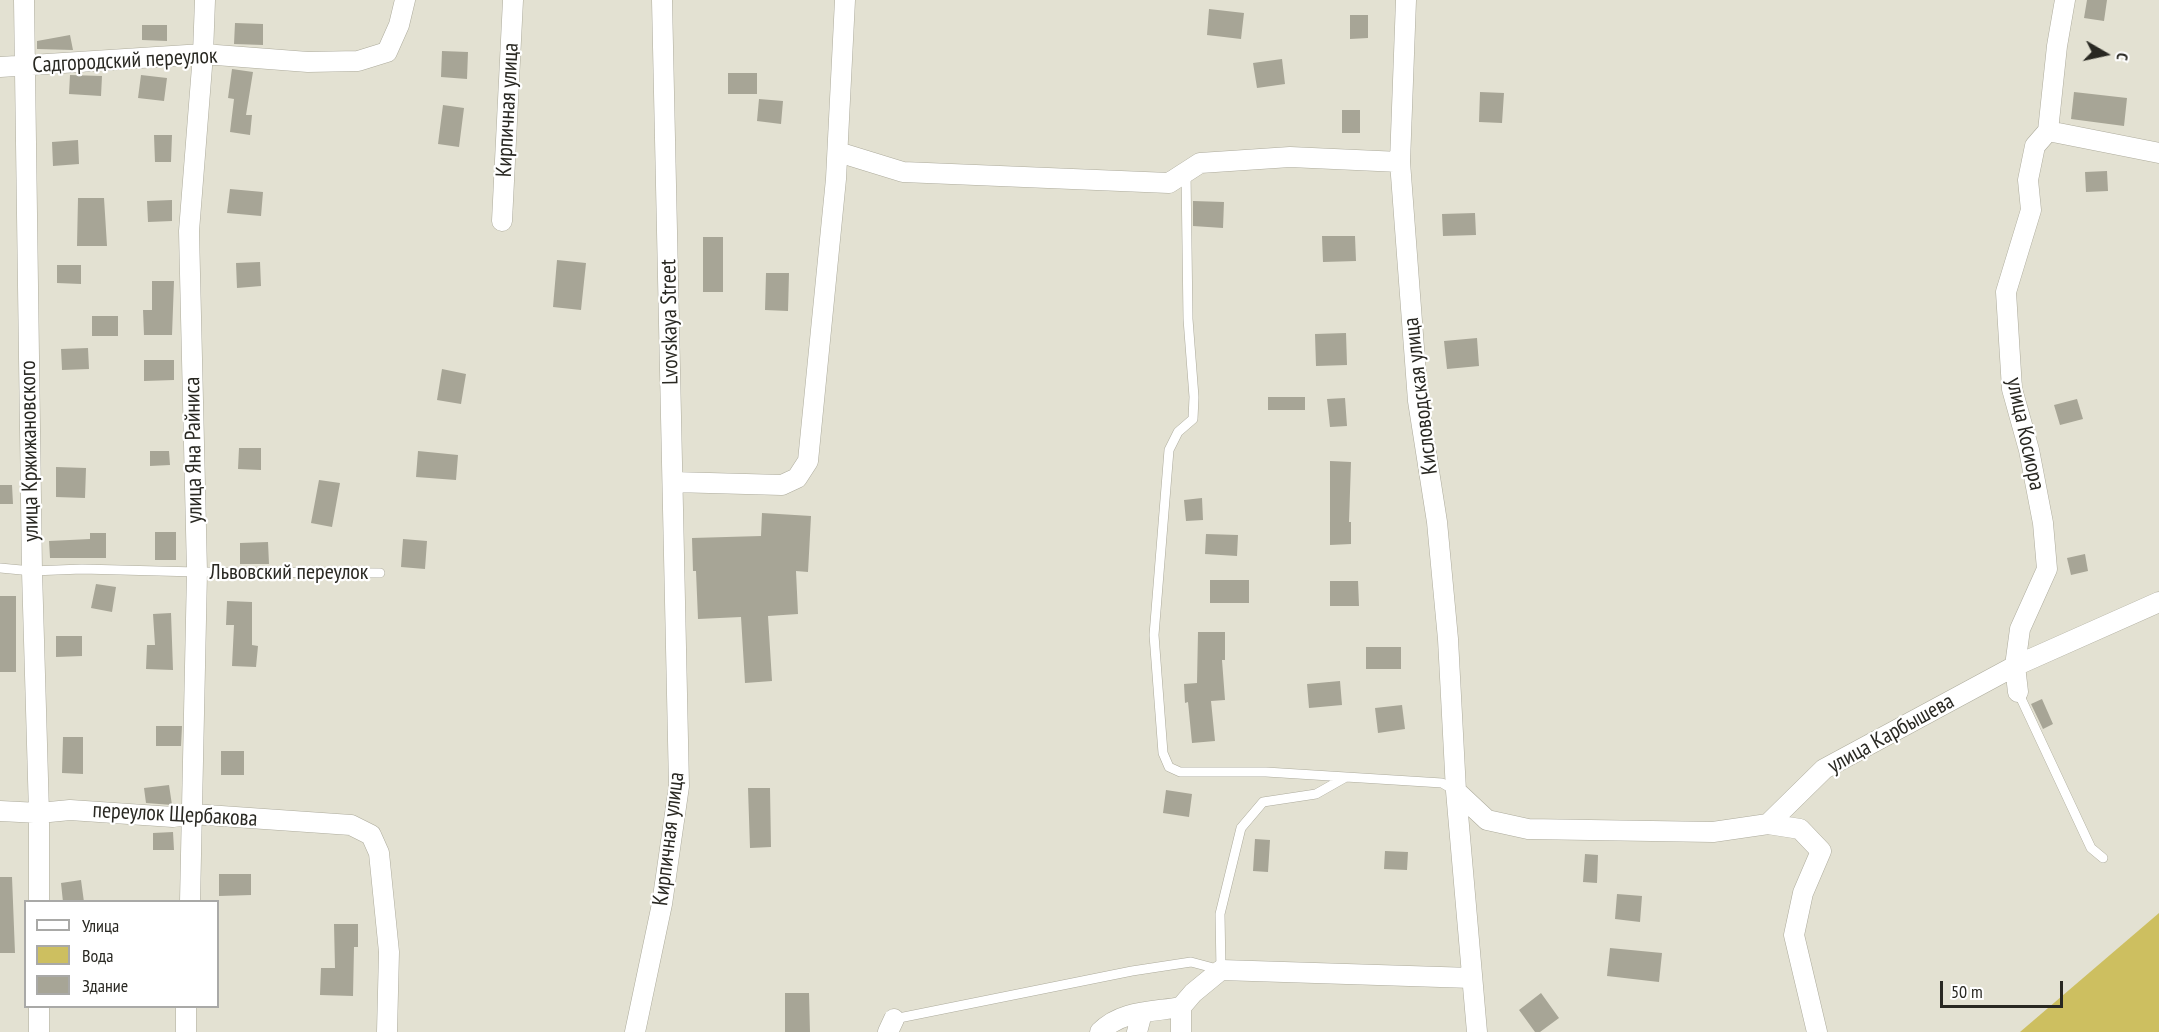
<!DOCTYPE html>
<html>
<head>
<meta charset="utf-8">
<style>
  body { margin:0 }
  #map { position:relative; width:2159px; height:1032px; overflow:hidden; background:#e3e1d2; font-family:"PT Sans Narrow",sans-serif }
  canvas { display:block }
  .legend { position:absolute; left:24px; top:900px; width:195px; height:108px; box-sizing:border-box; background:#fff; border:2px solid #a9a9a7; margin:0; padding:8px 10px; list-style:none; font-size:18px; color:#292822 }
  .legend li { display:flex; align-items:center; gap:12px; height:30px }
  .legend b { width:30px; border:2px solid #a9a9a7 }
  .north { position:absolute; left:2075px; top:24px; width:60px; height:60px; -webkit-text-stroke:4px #fff; paint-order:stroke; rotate:99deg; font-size:16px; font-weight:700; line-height:24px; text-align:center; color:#292822 }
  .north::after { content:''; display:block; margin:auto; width:21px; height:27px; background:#292822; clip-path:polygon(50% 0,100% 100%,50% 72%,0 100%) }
  .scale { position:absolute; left:1940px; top:981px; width:123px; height:27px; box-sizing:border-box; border:3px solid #292822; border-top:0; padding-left:8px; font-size:18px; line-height:21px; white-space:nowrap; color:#292822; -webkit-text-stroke:4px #fff; paint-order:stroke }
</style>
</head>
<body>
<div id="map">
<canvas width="2159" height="1032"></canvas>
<ul class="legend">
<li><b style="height:8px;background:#fff"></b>Улица</li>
<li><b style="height:16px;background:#cdbf60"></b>Вода</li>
<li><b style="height:16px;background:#a7a596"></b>Здание</li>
</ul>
<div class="north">С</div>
<div class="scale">50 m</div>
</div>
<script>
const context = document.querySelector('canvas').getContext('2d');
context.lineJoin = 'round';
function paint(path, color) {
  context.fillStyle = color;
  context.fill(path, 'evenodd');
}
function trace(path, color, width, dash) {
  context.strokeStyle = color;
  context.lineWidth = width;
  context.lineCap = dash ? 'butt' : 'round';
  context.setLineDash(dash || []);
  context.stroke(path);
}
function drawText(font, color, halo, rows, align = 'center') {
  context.font = font + ' "PT Sans Narrow",sans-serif';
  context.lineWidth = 4.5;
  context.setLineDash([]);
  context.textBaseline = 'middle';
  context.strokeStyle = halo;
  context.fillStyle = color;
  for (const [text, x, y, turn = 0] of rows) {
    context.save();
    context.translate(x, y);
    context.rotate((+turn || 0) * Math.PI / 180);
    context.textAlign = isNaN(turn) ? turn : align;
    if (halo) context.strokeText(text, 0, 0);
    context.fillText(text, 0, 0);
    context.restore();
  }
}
const water = new Path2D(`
  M 2159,913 L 2159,1032 L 2020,1032 Z`);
const building = new Path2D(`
  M 2087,0 L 2107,0 L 2104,21 L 2084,18 Z
  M 1209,9 L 1244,13 L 1241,39 L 1207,35 Z
  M 1350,15 L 1368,15 L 1368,38 L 1350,39 Z
  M 235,23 L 263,24 L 263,45 L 234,44 Z
  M 142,25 L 167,25 L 167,41 L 142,40 Z
  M 70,35 L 73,50 L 37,49 L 37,41 Z
  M 442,51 L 468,52 L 467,79 L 441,77 Z
  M 1282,59 L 1285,84 L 1257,88 L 1253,63 Z
  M 232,69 L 253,72 L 246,115 L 252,115 L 250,135 L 230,132 L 234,99 L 228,98 Z
  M 728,73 L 757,73 L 757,94 L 728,94 Z
  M 70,75 L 102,76 L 101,96 L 69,94 Z
  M 141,75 L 167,78 L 164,101 L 138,98 Z
  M 1480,92 L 1504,93 L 1502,123 L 1479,122 Z
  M 2074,92 L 2127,98 L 2124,126 L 2071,119 Z
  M 759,99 L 783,101 L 781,124 L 757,121 Z
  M 443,105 L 464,108 L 459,147 L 438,144 Z
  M 1342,110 L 1360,110 L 1360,133 L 1342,133 Z
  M 154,135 L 172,135 L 171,162 L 155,162 Z
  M 78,140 L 79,164 L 53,166 L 52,142 Z
  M 2107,171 L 2108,191 L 2086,192 L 2085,172 Z
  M 230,189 L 263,192 L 261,216 L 227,213 Z
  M 78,198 L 104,198 L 107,246 L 77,246 Z
  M 172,200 L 172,221 L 148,222 L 147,201 Z
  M 1193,201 L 1224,202 L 1223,228 L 1193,226 Z
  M 1475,213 L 1476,235 L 1443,236 L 1442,214 Z
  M 1322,236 L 1355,236 L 1356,261 L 1323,262 Z
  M 703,237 L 723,237 L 723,292 L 703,292 Z
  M 557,260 L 586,263 L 581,310 L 553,307 Z
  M 260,262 L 261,286 L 237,288 L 236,263 Z
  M 57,265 L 81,265 L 81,284 L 57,283 Z
  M 766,273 L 789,273 L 788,311 L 765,310 Z
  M 152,281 L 174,281 L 172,335 L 144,335 L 143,310 L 152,310 Z
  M 92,316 L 118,316 L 118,336 L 92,336 Z
  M 1346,333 L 1347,365 L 1316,366 L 1315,334 Z
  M 1477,338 L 1479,366 L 1447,369 L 1444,341 Z
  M 88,348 L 89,369 L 62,370 L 61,349 Z
  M 144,360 L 174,360 L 174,380 L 144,381 Z
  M 442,369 L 466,374 L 461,404 L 437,400 Z
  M 1268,397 L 1305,397 L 1305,410 L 1268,410 Z
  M 1345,398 L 1347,426 L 1330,427 L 1327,399 Z
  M 2077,399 L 2083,419 L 2060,425 L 2054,405 Z
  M 239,448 L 261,448 L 261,470 L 238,469 Z
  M 150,451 L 169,451 L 170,465 L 150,466 Z
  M 418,451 L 458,455 L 456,480 L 416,477 Z
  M 1330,461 L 1351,462 L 1349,522 L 1351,522 L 1351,544 L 1330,545 Z
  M 56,467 L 86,468 L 85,498 L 56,497 Z
  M 319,480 L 340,483 L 332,527 L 311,523 Z
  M 0,485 L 12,485 L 13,504 L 0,504 Z
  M 1202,498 L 1203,520 L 1186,521 L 1184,500 Z
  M 762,513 L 811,516 L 808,572 L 796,571 L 798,614 L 768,616 L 772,681 L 745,683 L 741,617 L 698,619 L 696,571 L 693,571 L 692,538 L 761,536 Z
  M 155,532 L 176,532 L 176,560 L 155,560 Z
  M 90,533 L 106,533 L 106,558 L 50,558 L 49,541 L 90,539 Z
  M 1206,534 L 1238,535 L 1237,556 L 1205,554 Z
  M 403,539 L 427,541 L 425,569 L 401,567 Z
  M 268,542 L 269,564 L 240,564 L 240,543 Z
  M 2085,554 L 2088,571 L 2071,575 L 2067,558 Z
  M 1210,580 L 1249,580 L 1249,603 L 1210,603 Z
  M 1330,581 L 1358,581 L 1359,606 L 1330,606 Z
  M 96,584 L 116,587 L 112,612 L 91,608 Z
  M 0,596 L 16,596 L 16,672 L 0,672 Z
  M 227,601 L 252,602 L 252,645 L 258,646 L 256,667 L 232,666 L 234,625 L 226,625 Z
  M 171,613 L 173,670 L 146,669 L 147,645 L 155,645 L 153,614 Z
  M 1198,632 L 1225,632 L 1225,660 L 1222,660 L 1225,700 L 1211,701 L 1215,741 L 1192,743 L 1188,702 L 1185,703 L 1184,684 L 1197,683 Z
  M 56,636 L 82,636 L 82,656 L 56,657 Z
  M 1366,647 L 1401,647 L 1401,669 L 1366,669 Z
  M 1340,681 L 1342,705 L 1309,708 L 1307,684 Z
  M 2042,699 L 2053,724 L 2043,729 L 2031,704 Z
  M 1402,705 L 1405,729 L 1378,733 L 1375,708 Z
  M 156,726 L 182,726 L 181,746 L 156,746 Z
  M 63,737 L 83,737 L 83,774 L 62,773 Z
  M 221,751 L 244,751 L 244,775 L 221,775 Z
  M 169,785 L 172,805 L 146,803 L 144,788 Z
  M 748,788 L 770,788 L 771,847 L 750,848 Z
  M 1166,790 L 1192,794 L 1189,817 L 1163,813 Z
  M 173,832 L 174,850 L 153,850 L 153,833 Z
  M 1255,839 L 1270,840 L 1268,872 L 1253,871 Z
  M 1385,851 L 1408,852 L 1407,870 L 1384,869 Z
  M 1585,854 L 1598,855 L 1597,883 L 1583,882 Z
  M 219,874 L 251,874 L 251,895 L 219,896 Z
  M 0,877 L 12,877 L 15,953 L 0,953 Z
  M 81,880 L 84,902 L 63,902 L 61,883 Z
  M 1617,894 L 1642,896 L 1640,922 L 1615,919 Z
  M 334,924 L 358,924 L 358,947 L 354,947 L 353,996 L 320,995 L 321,968 L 335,968 Z
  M 1610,948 L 1662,953 L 1659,982 L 1607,976 Z
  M 785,993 L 809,993 L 810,1032 L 785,1032 Z
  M 1541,993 L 1559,1018 L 1540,1032 L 1535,1032 L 1519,1010 Z`);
const service = new Path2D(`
  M 1186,173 L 1188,319 L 1194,397 L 1193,419 L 1178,432 L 1169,450 L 1154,635 L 1163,753 L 1169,767 L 1180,772 L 1266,772 L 1442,783 L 1454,790
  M 0,568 L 32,571 L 82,569 L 197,572 L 380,573
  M 2018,692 L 2091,848 L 2103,858
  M 894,1019 L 1132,971 L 1191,962 L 1221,970 L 1220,914 L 1241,828 L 1263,802 L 1316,794 L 1346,777`);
const minor = new Path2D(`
  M 24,0 L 32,571 L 39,813 L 39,902
  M 1406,0 L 1400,162 L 1418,401 L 1437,522 L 1448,639 L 1456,791 L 1477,1032
  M 0,67 L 203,54 L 308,62 L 358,61 L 387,52 L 399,25 L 405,0
  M 2048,131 L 2159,153
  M 838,152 L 903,172 L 1169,183 L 1200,163 L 1290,157 L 1400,162
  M 502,221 L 513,0
  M 673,482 L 782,485 L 797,478 L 808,461 L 836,179 L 845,0
  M 2018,692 L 2015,666 L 2020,629 L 2047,569 L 2043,523 L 2029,450 L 2012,389 L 2006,292 L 2031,210 L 2028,180 L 2035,146 L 2048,131 L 2057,46 L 2065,0
  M 1456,791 L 1487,820 L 1528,829 L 1713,832 L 1768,824 L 1824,769 L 2015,666 L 2159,602
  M 0,811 L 39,813 L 70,810 L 173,817 L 192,814 L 351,825 L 371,835 L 379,853 L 389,952 L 387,1032
  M 1768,824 L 1800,829 L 1821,851 L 1803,893 L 1794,935 L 1817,1032
  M 190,902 L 197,572 L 189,231 L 203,54 L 205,0
  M 39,1006 L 39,1032
  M 1181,1007 L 1181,1032
  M 186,1032 L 186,1006
  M 635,1032 L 662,904 L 679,786 L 662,0
  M 888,1032 L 894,1019
  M 1100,1032 C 1121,1010 1153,1012 1181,1007 L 1193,993 L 1221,970 L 1472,978
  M 1137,1032 L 1142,1013`);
const streetNames = [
  ["Садгородский переулок",125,61,-3],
  ["Кирпичная улица",508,110,-87],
  ["Lvovskaya Street",670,322,-91],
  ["Кисловодская улица",1421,396,-97],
  ["улица Косиора",2025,434,78],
  ["улица Яна Райниса",194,450,-91],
  ["улица Кржижановского",30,451,-91],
  ["Львовский переулок",289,573],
  ["улица Карбышева",1891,734,-29],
  ["переулок Щербакова",175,815,3],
  ["Кирпичная улица",669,839,-83]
];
paint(water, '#cdbf60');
paint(building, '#a7a596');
trace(service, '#adab9c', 10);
trace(minor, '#adab9c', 21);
trace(service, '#fff', 9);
trace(minor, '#fff', 20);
drawText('22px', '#292822', '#fff', streetNames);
</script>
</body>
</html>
